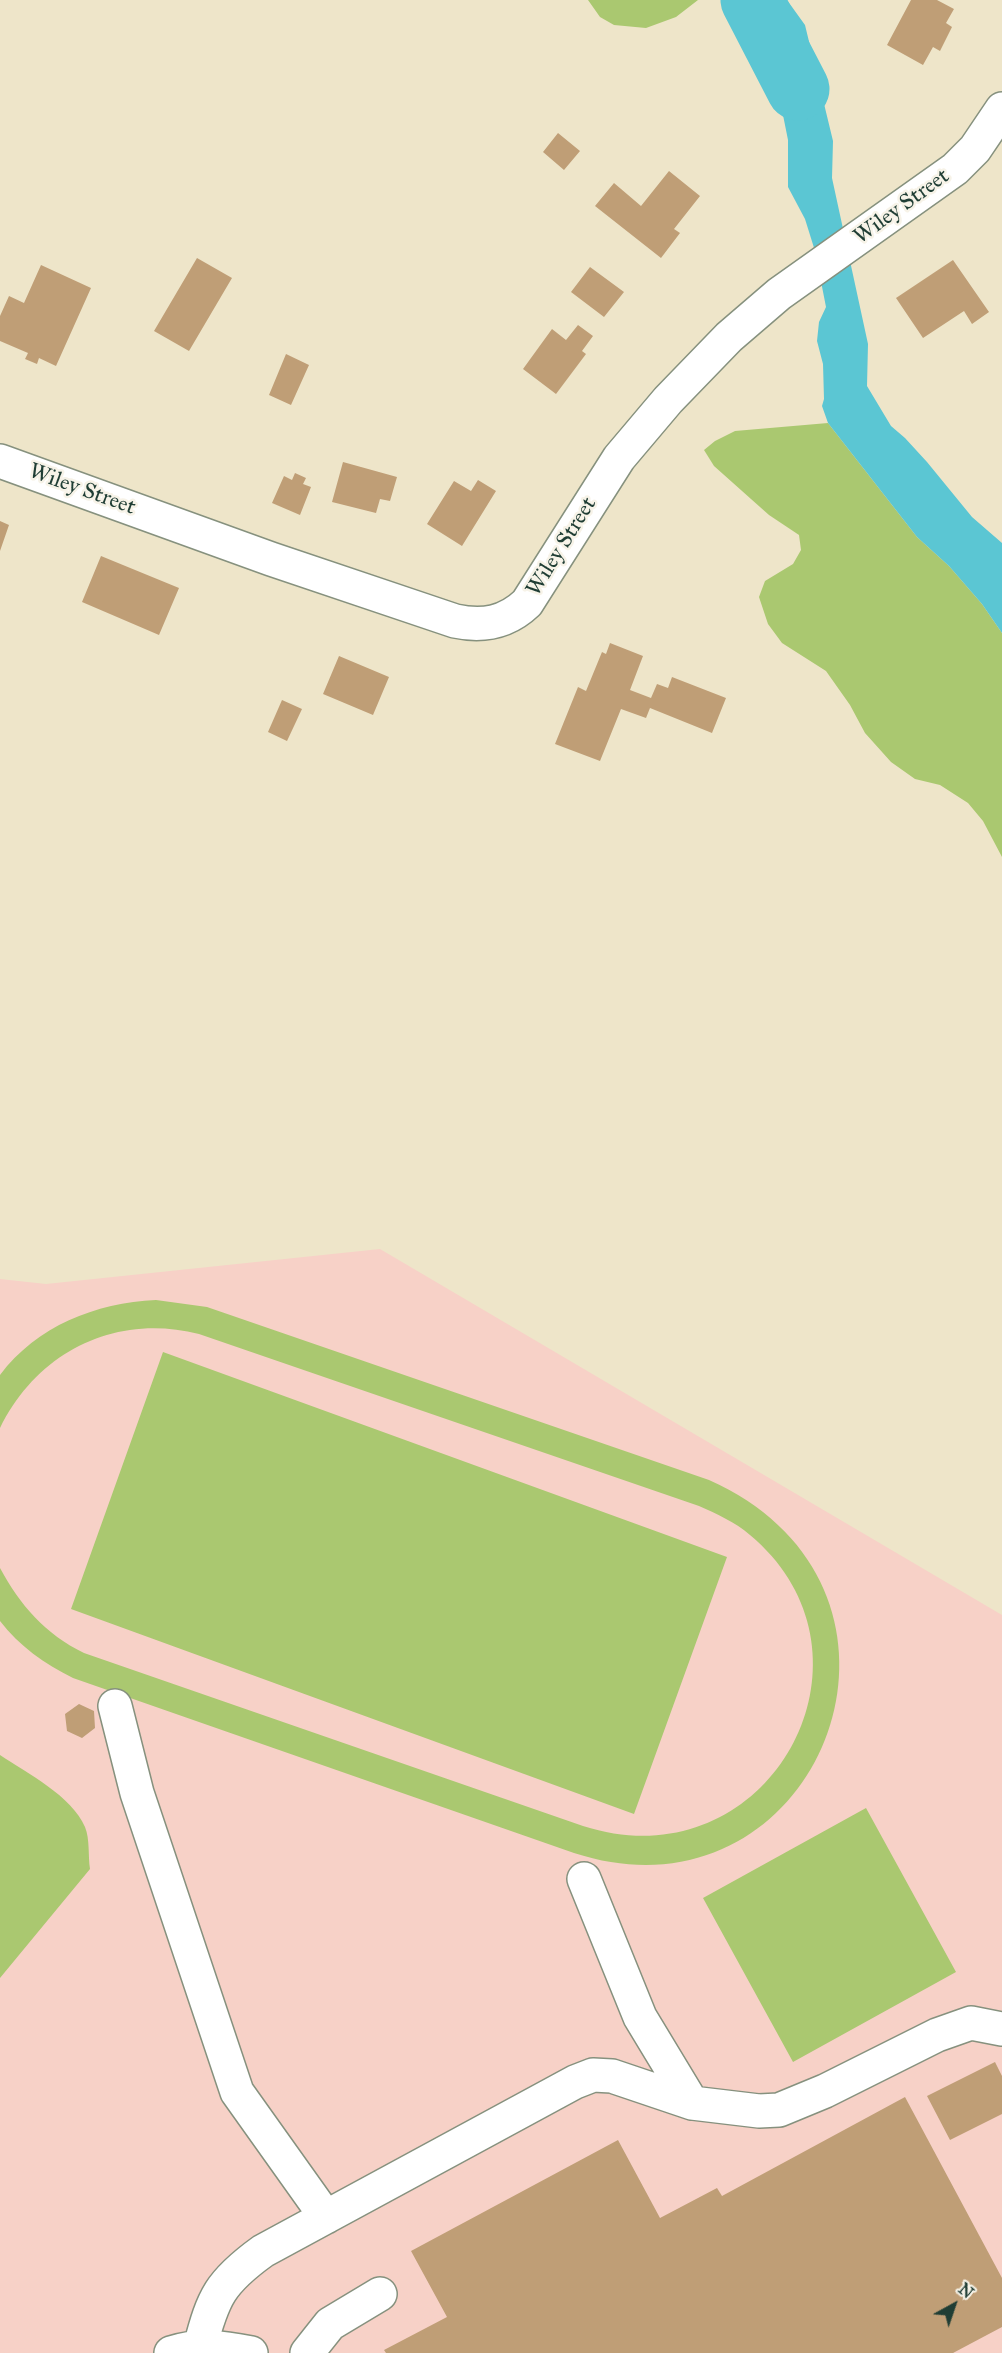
<!DOCTYPE html>
<html>
<head>
<meta charset="utf-8">
<style>
  body { margin:0 }
  #map { position:relative; width:1002px; height:2353px; overflow:hidden; background:#eee5c9; font-family:"IM FELL Great Primer",serif }
  canvas { display:block }
  .north { position:absolute; left:924px; top:2275px; width:60px; height:60px; -webkit-text-stroke:4px #f7f3e8; paint-order:stroke; rotate:40deg; font-size:16px; font-weight:700; line-height:24px; text-align:center; color:#1f3d34 }
  .north::after { content:''; display:block; margin:auto; width:21px; height:27px; background:#1f3d34; clip-path:polygon(50% 0,100% 100%,50% 72%,0 100%) }
</style>
</head>
<body>
<div id="map">
<canvas width="1002" height="2353"></canvas>
<div class="north">N</div>
</div>
<script>
const context = document.querySelector('canvas').getContext('2d');
context.lineJoin = 'round';
function paint(path, color) {
  context.fillStyle = color;
  context.fill(path, 'evenodd');
}
function trace(path, color, width, dash) {
  context.strokeStyle = color;
  context.lineWidth = width;
  context.lineCap = dash ? 'butt' : 'round';
  context.setLineDash(dash || []);
  context.stroke(path);
}
function drawText(font, color, halo, rows, align = 'center') {
  context.font = font + ' "IM FELL Great Primer",serif';
  context.lineWidth = 5;
  context.setLineDash([]);
  context.textBaseline = 'middle';
  context.strokeStyle = halo;
  context.fillStyle = color;
  for (const [text, x, y, turn = 0] of rows) {
    context.save();
    context.translate(x, y);
    context.rotate((+turn || 0) * Math.PI / 180);
    context.textAlign = isNaN(turn) ? turn : align;
    if (halo) context.strokeText(text, 0, 0);
    context.fillText(text, 0, 0);
    context.restore();
  }
}
const built = new Path2D(`
  M 380,1249 L 1002,1615 L 1002,2353 L 0,2353 L 0,1279 L 46,1284 Z`);
const green = new Path2D(`
  M 588,0 L 698,0 L 676,17 L 646,28 L 614,25 L 600,17 Z
  M 828,423 L 917,537 L 949,566 L 982,604 L 1002,633 L 1002,857 L 983,821 L 968,803 L 940,785 L 915,779 L 891,762 L 865,733 L 850,705 L 826,671 L 782,643 L 768,624 L 759,597 L 765,581 L 793,564 L 801,550 L 799,535 L 769,515 L 751,499 L 714,466 L 704,450 L 715,441 L 735,431 Z
  M 156,1300 L 207,1307 L 709,1480 C 956,1590 819,1933 574,1853 L 73,1678 C 45,1664 19,1646 0,1621 L 0,1568 C 20,1605 45,1634 84,1653 L 583,1826 C 769,1886 895,1656 750,1535 C 735,1522 717,1514 699,1506 L 199,1334 C 116,1313 38,1351 0,1428 L 0,1375 C 37,1326 95,1303 156,1300 Z
  M 163,1352 L 727,1557 L 634,1814 L 71,1609 Z
  M 0,1755 C 27,1773 72,1796 85,1827 C 90,1839 88,1856 90,1869 L 0,1978 Z
  M 866,1808 L 956,1972 L 793,2062 L 703,1898 Z`);
const water = new Path2D(`
  M 753,0 L 787,0 L 805,25 L 833,141 L 832,178 L 868,344 L 867,386 L 891,426 L 905,438 L 927,462 L 972,517 L 1002,543 L 1002,633 L 982,604 L 949,566 L 917,537 L 828,423 L 822,406 L 824,399 L 823,364 L 817,341 L 819,322 L 826,307 L 815,251 L 805,219 L 788,187 L 788,140 L 783,115 L 763,27 Z`);
const river = new Path2D(`
  M 752,0 L 798,89`);
const building = new Path2D(`
  M 911,0 L 937,0 L 954,9 L 946,23 L 952,27 L 940,51 L 933,47 L 923,65 L 887,45 Z
  M 558,133 L 580,151 L 564,170 L 543,152 Z
  M 669,171 L 700,196 L 674,229 L 680,233 L 661,258 L 595,206 L 614,183 L 641,206 Z
  M 197,258 L 232,278 L 189,351 L 154,331 Z
  M 953,260 L 989,312 L 972,324 L 964,311 L 923,338 L 896,298 Z
  M 41,265 L 91,288 L 56,366 L 39,358 L 37,364 L 25,359 L 28,353 L 0,341 L 0,316 L 9,296 L 24,303 Z
  M 590,267 L 624,292 L 604,317 L 571,292 Z
  M 578,325 L 593,336 L 582,351 L 586,354 L 556,394 L 523,369 L 552,329 L 566,340 Z
  M 286,354 L 309,365 L 291,405 L 269,395 Z
  M 343,462 L 397,477 L 390,501 L 380,499 L 376,513 L 332,502 Z
  M 295,473 L 306,478 L 303,484 L 311,487 L 300,515 L 272,503 L 284,476 L 292,480 Z
  M 478,480 L 496,491 L 462,546 L 427,524 L 454,481 L 471,491 Z
  M 0,521 L 9,525 L 0,551 Z
  M 101,556 L 179,588 L 159,635 L 82,602 Z
  M 610,643 L 643,656 L 630,690 L 651,698 L 657,684 L 668,688 L 672,677 L 726,698 L 712,733 L 650,708 L 646,718 L 621,709 L 600,761 L 555,744 L 578,687 L 586,691 L 602,652 L 606,654 Z
  M 339,656 L 389,677 L 373,715 L 323,694 Z
  M 282,700 L 302,709 L 287,741 L 268,732 Z
  M 79,1704 L 94,1711 L 95,1728 L 82,1738 L 67,1731 L 65,1714 Z
  M 995,2062 L 1002,2076 L 1002,2114 L 950,2140 L 927,2096 Z
  M 905,2097 L 1002,2278 L 1002,2327 L 953,2353 L 386,2353 L 384,2350 L 447,2317 L 411,2251 L 618,2140 L 660,2218 L 717,2188 L 722,2196 Z`);
const minor = new Path2D(`
  M 0,461 L 271,559 L 455,621 C 483,627 506,623 527,603 L 619,458 L 668,400 L 729,337 L 779,294 L 955,169 L 975,149 L 1002,109
  M 115,1706 L 137,1793 L 237,2092 L 326,2217
  M 584,1879 L 640,2017 L 692,2103
  M 200,2347 C 213,2297 220,2282 263,2251 L 575,2082 L 593,2075 L 612,2076 L 692,2103 L 759,2111 L 779,2110 L 825,2091 L 937,2035 L 971,2023 L 1002,2029
  M 171,2353 C 199,2344 222,2347 251,2353
  M 307,2353 L 330,2324 L 380,2294`);
const streetNames = [
  ["Wiley Street",902,207,-36],
  ["Wiley Street",82,490,20],
  ["Wiley Street",562,547,-58]
];
paint(built, '#f7d1c7');
paint(green, '#aac870');
paint(water, '#5bc6d3');
trace(river, '#5bc6d3', 63);
paint(building, '#bf9e76');
trace(minor, '#86917e', 36);
trace(minor, '#fff', 33);
drawText('22px', '#1f3d34', '#f7f3e8', streetNames);
</script>
</body>
</html>
